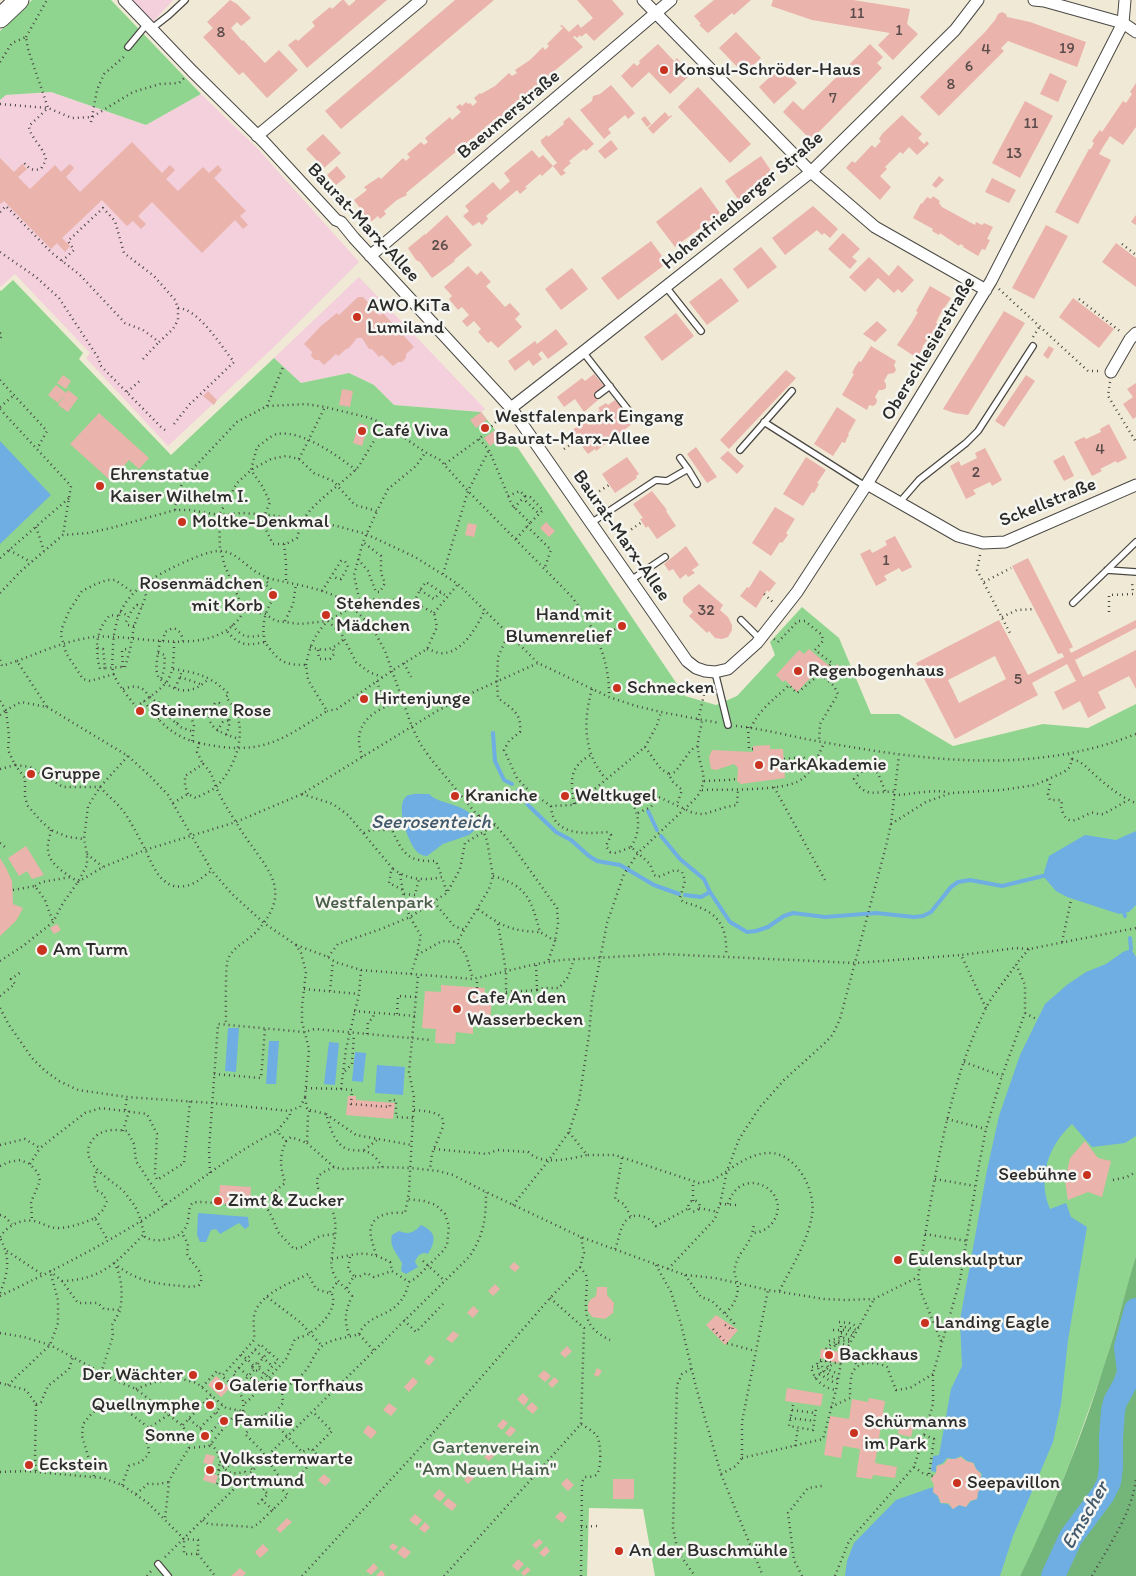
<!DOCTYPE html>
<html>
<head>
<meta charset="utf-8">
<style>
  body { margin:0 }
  canvas { display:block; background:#f0e9d5 }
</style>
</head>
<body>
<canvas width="1136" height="1576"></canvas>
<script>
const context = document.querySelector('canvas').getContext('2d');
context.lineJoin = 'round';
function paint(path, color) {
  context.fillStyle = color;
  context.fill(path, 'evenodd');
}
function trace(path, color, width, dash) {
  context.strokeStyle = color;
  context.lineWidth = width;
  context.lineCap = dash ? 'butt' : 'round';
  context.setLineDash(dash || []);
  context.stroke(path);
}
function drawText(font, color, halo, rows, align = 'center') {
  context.font = font + ' Itim,sans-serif';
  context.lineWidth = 5;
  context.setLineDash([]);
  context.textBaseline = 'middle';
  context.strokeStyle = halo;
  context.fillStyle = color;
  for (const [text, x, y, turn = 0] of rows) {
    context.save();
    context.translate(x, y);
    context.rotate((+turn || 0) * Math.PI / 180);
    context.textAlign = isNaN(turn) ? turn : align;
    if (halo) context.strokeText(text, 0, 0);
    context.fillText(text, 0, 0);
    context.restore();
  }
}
const built = new Path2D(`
  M 133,0 L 173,0 L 153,22 Z
  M 51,92 L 146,125 L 201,94 L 258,149 L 359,262 L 277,344 L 168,446 L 86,358 L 90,353 L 15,274 L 0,287 L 0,100 L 6,95 Z
  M 359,277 L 485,409 L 481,412 L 394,405 L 374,385 L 349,373 L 301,383 L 274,358 Z`);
const green = new Path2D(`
  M 32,0 L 111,0 L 201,94 L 146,125 L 51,92 L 6,95 L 0,100 L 0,31 Z
  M 13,280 L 83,353 L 79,359 L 171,455 L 274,358 L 301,383 L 349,373 L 374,385 L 394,405 L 481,412 L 503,440 L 518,448 L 685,696 L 716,705 L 737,696 L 775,655 L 770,642 L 802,607 L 839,638 L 871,714 L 899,714 L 953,746 L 1043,724 L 1088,728 L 1136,704 L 1136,1256 L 1106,1362 L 1069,1465 L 1040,1536 L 1020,1576 L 655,1576 L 643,1509 L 589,1508 L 587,1576 L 0,1576 L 0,290 L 1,291 Z`);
const forest = new Path2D(`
  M 1136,1256 L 1136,1576 L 1020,1576 C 1054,1507 1082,1436 1105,1363 C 1117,1328 1125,1291 1136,1256 Z`);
const water = new Path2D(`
  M 0,441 L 51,495 L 0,544 Z
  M 429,794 C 439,806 478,803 476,829 L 469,835 L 443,844 L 427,856 C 425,856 421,855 420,854 C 409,848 392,800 409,795 C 415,793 423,794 429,794 Z
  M 1136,831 L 1136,905 L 1129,912 L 1119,914 L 1067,897 L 1056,891 L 1043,876 L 1049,856 L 1085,835 L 1116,840 Z
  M 1131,949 L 1136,957 L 1136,1136 L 1125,1143 L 1092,1147 L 1072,1124 C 1048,1146 1037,1178 1050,1209 L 1066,1203 L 1071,1217 L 1087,1227 L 1068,1340 L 1061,1404 L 1053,1442 L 1013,1536 L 1000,1576 L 845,1576 L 847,1561 L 854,1543 L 896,1500 L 933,1487 L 933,1492 L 938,1496 L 940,1503 L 948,1504 L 953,1509 L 959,1505 L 966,1507 L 971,1501 L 977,1499 L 978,1492 L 983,1487 L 980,1480 L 982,1474 L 976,1469 L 974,1463 L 967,1461 L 961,1456 L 955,1459 L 947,1458 L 943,1463 L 936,1466 L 936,1472 L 931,1471 L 933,1456 L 939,1455 L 951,1389 L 962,1366 L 960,1320 L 987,1170 L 999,1116 L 1020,1055 L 1045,1004 L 1068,984 L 1086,972 L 1106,964 L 1123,952 Z
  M 228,1028 L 239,1028 L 236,1072 L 225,1071 Z
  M 269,1041 L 279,1041 L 276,1084 L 266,1084 Z
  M 329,1042 L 339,1043 L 335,1085 L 324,1084 Z
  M 355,1052 L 366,1053 L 363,1082 L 352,1081 Z
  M 377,1065 L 405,1067 L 403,1095 L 375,1093 Z
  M 198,1213 L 248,1217 L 249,1226 L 245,1229 L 239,1223 L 220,1234 L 216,1229 L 211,1230 L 206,1242 L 200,1242 L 197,1235 Z
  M 421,1225 C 437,1232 436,1241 428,1254 C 422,1251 417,1256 415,1262 L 418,1267 L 406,1274 L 401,1271 L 402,1263 C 397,1253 389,1247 392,1235 L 399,1231 C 408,1235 414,1233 421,1225 Z`);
const stream = new Path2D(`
  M 493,733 L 495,761 L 504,780 L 512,784
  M 518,790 L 528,805 L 556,832 L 571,840 L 589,856 L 597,861 L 620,865 L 654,885 L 679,894
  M 648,811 L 657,830
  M 661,836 L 680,859 L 704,879 L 710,892 L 730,922 L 747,932 L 756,931 L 768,927 L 784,916 L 793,913 L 825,917 L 876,913 L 914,917 L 923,916 L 931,912 L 951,887 L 958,882 L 970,880 L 1002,886 L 1043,876
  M 685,895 L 701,897 L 710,892
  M 1124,913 L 1125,916
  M 1130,938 L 1131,949`);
const river = new Path2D(`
  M 1053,1576 L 1071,1537 L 1103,1494 L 1109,1482 L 1111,1467 L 1111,1437 L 1113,1411 L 1115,1402 L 1125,1384 L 1129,1372 L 1126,1347 L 1136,1310`);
const building = new Path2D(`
  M 230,0 L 237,4 L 251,18 L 241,26 L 237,22 L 231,28 L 242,41 L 243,40 L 265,63 L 279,50 L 298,70 L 267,98 L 243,72 L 239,75 L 203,37 L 213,28 L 207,22 Z
  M 342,0 L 344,0 L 349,6 L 355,1 L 355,0 L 387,0 L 307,68 L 288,45 L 296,39 L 298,41 L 315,26 L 312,22 L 330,7 L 332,9 Z
  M 455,0 L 494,0 L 341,129 L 325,111 Z
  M 577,0 L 612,0 L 624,14 L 594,41 L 586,33 L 581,37 L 580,35 L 577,38 L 575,36 L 573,37 L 583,47 L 553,72 L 554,74 L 542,80 L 539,83 L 539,86 L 530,90 L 529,95 L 524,95 L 510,107 L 511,110 L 499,120 L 497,118 L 406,193 L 407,195 L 397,200 L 384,211 L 386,214 L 380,219 L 378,216 L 372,221 L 367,218 L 354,200 L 367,190 L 364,187 L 379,177 L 381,179 L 403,158 L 406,161 L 410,157 L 407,154 L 421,142 L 424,145 L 428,142 L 425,138 L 450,117 L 452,120 L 461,112 L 456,107 L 460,104 L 462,106 L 466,102 L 468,104 L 470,103 L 473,106 L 477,102 L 474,98 L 480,93 L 481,94 L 495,86 L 509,73 L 512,76 L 517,73 L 515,70 L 530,60 L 543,47 L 545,50 L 549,46 L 547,44 L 563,28 L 560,26 L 562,25 L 569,32 L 578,24 L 581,28 L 593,18 Z
  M 714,0 L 751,0 L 734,15 L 732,13 L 708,33 L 699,25 L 701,24 L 694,16 Z
  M 773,0 L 853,0 L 910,9 L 907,24 L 918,34 L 893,60 L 878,45 L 890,33 L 812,20 L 771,6 Z
  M 1002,12 L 1006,14 L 1007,17 L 1030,22 L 1086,42 L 1077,67 L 1008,41 L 1001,48 L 1004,51 L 939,116 L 920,97 L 985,32 L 995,20 L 998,14 Z
  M 736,32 L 761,58 L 744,74 L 719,48 Z
  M 658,44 L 674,61 L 677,58 L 682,64 L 679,67 L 688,77 L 670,94 L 649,72 L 632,88 L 621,76 L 634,63 L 637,66 L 640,63 L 639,61 Z
  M 870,44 L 883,57 L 877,63 L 882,68 L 811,140 L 783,112 L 793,101 L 803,110 Z
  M 781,67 L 797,83 L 774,104 L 759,87 Z
  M 1050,73 L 1067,81 L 1058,102 L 1040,94 Z
  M 1136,83 L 1136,127 L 1123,145 L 1110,136 L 1103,147 L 1099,154 L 1111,160 L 1078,224 L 1055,212 L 1089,149 L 1091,149 L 1094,143 L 1092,141 L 1100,130 L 1102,132 L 1123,101 L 1126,103 L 1132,94 L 1130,92 Z
  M 611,85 L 635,113 L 628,119 L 625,115 L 617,122 L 608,129 L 611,133 L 604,139 L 580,110 L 592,101 L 593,96 L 600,94 Z
  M 698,87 L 751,144 L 730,163 L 678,107 Z
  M 1025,101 L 1053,116 L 1020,178 L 992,163 Z
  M 665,112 L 669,117 L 671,115 L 672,116 L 653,134 L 648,128 Z
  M 902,115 L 922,134 L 918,138 L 924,144 L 927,141 L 929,144 L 917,155 L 909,147 L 903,154 L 900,152 L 885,167 L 887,169 L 880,176 L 891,187 L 880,200 L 846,168 L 852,161 L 855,163 L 872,145 L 875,148 L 881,141 L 879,139 L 882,134 Z
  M 645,116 L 651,124 L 647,127 L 641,119 Z
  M 569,117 L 594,144 L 586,151 L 584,149 L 569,161 L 571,163 L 563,170 L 566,173 L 561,176 L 553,166 L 557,163 L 541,143 L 542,142 L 540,141 L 547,135 L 548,137 L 564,124 L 563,122 Z
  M 323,134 L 341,153 L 324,168 L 306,149 Z
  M 611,140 L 618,149 L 605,159 L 598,151 Z
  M 132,142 L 162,173 L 170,165 L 175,170 L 166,179 L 178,191 L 203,167 L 209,173 L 218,165 L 222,170 L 214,178 L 246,211 L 240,216 L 248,225 L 243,229 L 235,220 L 202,253 L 152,202 L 138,216 L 146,224 L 141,229 L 133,221 L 127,226 L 102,200 L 62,238 L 70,246 L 65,252 L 57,243 L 51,249 L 4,201 L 0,204 L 0,158 L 14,172 L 22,164 L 27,169 L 18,177 L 30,189 L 55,165 L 61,172 L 70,164 L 74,168 L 66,177 L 80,192 Z
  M 532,150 L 539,158 L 543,155 L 553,166 L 542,176 L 540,174 L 525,187 L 527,188 L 520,194 L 517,190 L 486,216 L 488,219 L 482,225 L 479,222 L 473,226 L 463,216 L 469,211 L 465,206 L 493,182 L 500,190 L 510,181 L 504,173 Z
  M 761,156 L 776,178 L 741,203 L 725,181 Z
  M 337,166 L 346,177 L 336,185 L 327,175 Z
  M 939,176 L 944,180 L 936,188 L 932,185 Z
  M 992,178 L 1016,190 L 1009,203 L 985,192 Z
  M 701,187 L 720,213 L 675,247 L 656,222 Z
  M 933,196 L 940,201 L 939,203 L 942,207 L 975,225 L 976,222 L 982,225 L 984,223 L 993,227 L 987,239 L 990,240 L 985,250 L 982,249 L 978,256 L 963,247 L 964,246 L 960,244 L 959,246 L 940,233 L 939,235 L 932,231 L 933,229 L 913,218 L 921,203 L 922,204 L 927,197 L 931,199 Z
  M 813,206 L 838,229 L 830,238 L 824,233 L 822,235 L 817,230 L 785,255 L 772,238 Z
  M 447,215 L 472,245 L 454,260 L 455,261 L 432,278 L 420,262 L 416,260 L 408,248 L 425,234 L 425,235 Z
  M 1136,215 L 1136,225 L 1131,222 Z
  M 1046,225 L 1068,236 L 1034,299 L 1012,288 Z
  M 843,233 L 860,249 L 852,257 L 857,261 L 850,269 L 828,249 Z
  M 651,241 L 667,263 L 618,300 L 601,278 Z
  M 1116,243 L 1136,258 L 1136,287 L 1102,262 Z
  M 761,247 L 777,267 L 748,289 L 733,269 Z
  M 869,257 L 889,276 L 898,265 L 914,280 L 902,293 L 898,289 L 894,293 L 878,278 L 865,292 L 849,277 Z
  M 468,266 L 477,275 L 481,271 L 491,282 L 486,286 L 505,307 L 510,303 L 520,314 L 515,319 L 522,327 L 498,348 L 491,341 L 488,343 L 478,332 L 481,329 L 474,321 L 467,327 L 462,321 L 469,315 L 462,307 L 458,310 L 449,299 L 452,296 L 444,287 Z
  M 572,268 L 588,289 L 561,310 L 545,289 Z
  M 721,278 L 739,301 L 707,325 L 689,302 Z
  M 930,286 L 951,298 L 939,316 L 936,323 L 938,324 L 932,334 L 931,333 L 928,337 L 929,338 L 922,347 L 923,348 L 917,358 L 897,345 L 911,324 L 918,312 L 916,311 Z
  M 358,297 L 363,297 L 380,316 L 383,313 L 414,347 L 406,354 L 406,358 L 402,362 L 398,362 L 393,366 L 382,355 L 379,357 L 372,349 L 369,349 L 362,338 L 357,338 L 349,348 L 346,349 L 338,356 L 336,354 L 324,365 L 319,360 L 315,360 L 311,356 L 312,352 L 304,344 L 321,326 L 337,313 L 339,315 Z
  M 1073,298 L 1114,329 L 1099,348 L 1059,317 Z
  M 1004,311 L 1025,323 L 968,415 L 954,413 L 943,409 Z
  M 676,313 L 694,336 L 662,361 L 644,337 Z
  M 877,321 L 887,330 L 875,342 L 863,334 Z
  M 556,329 L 568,344 L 548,359 L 542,351 L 538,354 L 542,359 L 533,366 L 529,360 L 515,371 L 508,361 L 535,341 L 537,344 Z
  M 871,346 L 896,361 L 894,365 L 896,370 L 894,373 L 888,374 L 884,381 L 886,384 L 886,388 L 883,390 L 879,390 L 875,397 L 877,400 L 876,404 L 873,406 L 869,405 L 867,410 L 842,395 L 854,374 L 852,373 L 855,367 L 859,361 L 861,362 Z
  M 1049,346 L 1054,349 L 1048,359 L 1043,355 Z
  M 786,370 L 796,378 L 729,449 L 720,440 Z
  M 594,374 L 604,386 L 593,394 L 598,400 L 584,412 L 575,399 L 564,407 L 557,397 L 582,378 L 585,381 Z
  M 63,375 L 71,381 L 66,389 L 57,383 Z
  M 1026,375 L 1035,381 L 1004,427 L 995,421 Z
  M 1136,383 L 1136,417 L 1133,419 L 1123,404 L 1133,397 L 1127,389 Z
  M 56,385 L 66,393 L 68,390 L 78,398 L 68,412 L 58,405 L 65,395 L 58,403 L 48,395 Z
  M 342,389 L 353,391 L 350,407 L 339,405 Z
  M 208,391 L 217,400 L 214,405 L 203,396 Z
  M 615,400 L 623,408 L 625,412 L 624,412 L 632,424 L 596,451 L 595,449 L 588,454 L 580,444 L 579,445 L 571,431 L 578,426 L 576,424 L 584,418 L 586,420 L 600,410 L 598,408 L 606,403 L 608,405 Z
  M 837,407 L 856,420 L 848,434 L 849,435 L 847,438 L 845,443 L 842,442 L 833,456 L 814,444 Z
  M 481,412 L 487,420 L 476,428 L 470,420 Z
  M 99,413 L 149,458 L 139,469 L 129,460 L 111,481 L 70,444 Z
  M 359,423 L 368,426 L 362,446 L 353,443 Z
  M 1109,424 L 1127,458 L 1117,463 L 1116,461 L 1100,469 L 1102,471 L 1092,476 L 1074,442 L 1084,437 L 1086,439 L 1101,432 L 1100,429 Z
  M 495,430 L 501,437 L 490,446 L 484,438 Z
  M 696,447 L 717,477 L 707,483 L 687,454 Z
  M 985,448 L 1002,480 L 992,486 L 990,482 L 973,490 L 976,494 L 966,499 L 950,466 L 959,461 L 961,466 L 977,458 L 975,453 Z
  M 728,451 L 744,466 L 737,474 L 720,458 Z
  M 1064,455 L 1074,476 L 1064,481 L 1053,461 Z
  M 627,457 L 639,474 L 636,476 L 637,478 L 615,493 L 602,474 Z
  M 806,457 L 826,470 L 817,483 L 819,484 L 814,493 L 812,492 L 803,506 L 783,494 Z
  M 652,491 L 667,510 L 666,511 L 676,526 L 657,539 L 648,526 L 646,528 L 640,519 L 643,518 L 633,504 Z
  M 775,507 L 795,519 L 786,533 L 788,535 L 782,543 L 780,542 L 771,556 L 752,543 Z
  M 546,522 L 555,531 L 549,537 L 540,528 Z
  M 468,523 L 477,525 L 474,537 L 465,535 Z
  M 895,536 L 912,567 L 902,572 L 899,568 L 884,576 L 887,580 L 876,586 L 860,554 L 870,549 L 872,553 L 878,550 L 887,545 L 885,541 Z
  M 686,546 L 699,565 L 692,570 L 695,573 L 688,577 L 686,574 L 680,579 L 673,569 L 669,571 L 664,564 Z
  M 1028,558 L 1073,647 L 1069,649 L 1071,653 L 1136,620 L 1136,628 L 1075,660 L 1083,677 L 1136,650 L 1136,689 L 1129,676 L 1098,692 L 1106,708 L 1088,718 L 1080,701 L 1063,710 L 1054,692 L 1076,681 L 1067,664 L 1032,683 L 1038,695 L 955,739 L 916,663 L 999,620 L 1028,675 L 1064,657 L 1062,653 L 1058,654 L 1012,566 ZM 995,656 L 1006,679 L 959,703 L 948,680 Z
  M 760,570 L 776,583 L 769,592 L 767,590 L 756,608 L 740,596 L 747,587 L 749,588 Z
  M 699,584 L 723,605 L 720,610 L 728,617 L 732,625 L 732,630 L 728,637 L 722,639 L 715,638 L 709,631 L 707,633 L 689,616 L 693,612 L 683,602 L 683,597 Z
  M 809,649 L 833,669 L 837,664 L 845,671 L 835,683 L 818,670 L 797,692 L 785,680 L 783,682 L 776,675 L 799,650 L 804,654 Z
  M 770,745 L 770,749 L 783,749 L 785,778 L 741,784 L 737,781 L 738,768 L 734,764 L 716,770 L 711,769 L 709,757 L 712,750 L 753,752 L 753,746 Z
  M 26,846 L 37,864 L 44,875 L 32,879 L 27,871 L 19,876 L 8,858 Z
  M 0,858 L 6,868 L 12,881 L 13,904 L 23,908 L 16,921 L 0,936 Z
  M 57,924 L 61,930 L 54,934 L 50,928 Z
  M 441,985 L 485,988 L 484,998 L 492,999 L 490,1019 L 482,1018 L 482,1026 L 473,1026 L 473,1034 L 456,1032 L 455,1044 L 435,1043 L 436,1029 L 422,1028 L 425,991 L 441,992 Z
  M 348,1096 L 356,1096 L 356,1100 L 395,1103 L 393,1119 L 346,1115 Z
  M 1085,1141 L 1098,1158 L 1111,1161 L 1102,1197 L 1088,1192 L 1068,1200 L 1065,1180 L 1070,1158 Z
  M 220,1185 L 251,1187 L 250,1200 L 253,1200 L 251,1206 L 214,1203 L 216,1196 L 219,1197 Z
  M 514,1262 L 520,1267 L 515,1272 L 509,1267 Z
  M 495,1284 L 500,1289 L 493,1296 L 488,1291 Z
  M 597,1287 L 607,1287 L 607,1295 L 614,1303 L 613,1313 L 605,1319 L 592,1317 L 588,1311 L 588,1304 L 590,1300 L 596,1296 Z
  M 473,1306 L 479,1311 L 473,1318 L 467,1313 Z
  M 716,1315 L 738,1330 L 725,1345 L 706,1325 Z
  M 453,1331 L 459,1335 L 452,1343 L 446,1339 Z
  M 567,1346 L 572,1351 L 565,1358 L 560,1353 Z
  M 821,1349 L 841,1352 L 839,1363 L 826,1361 L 826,1359 L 820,1358 Z
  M 430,1355 L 435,1359 L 429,1366 L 424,1362 Z
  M 597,1368 L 602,1371 L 598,1377 L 594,1375 Z
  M 544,1370 L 551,1376 L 545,1382 L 538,1376 Z
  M 216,1376 L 230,1388 L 221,1397 L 208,1385 Z
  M 413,1377 L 418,1382 L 409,1392 L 404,1387 Z
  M 554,1377 L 559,1381 L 552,1388 L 548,1384 Z
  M 787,1388 L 823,1394 L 821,1406 L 785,1401 Z
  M 523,1393 L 529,1399 L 524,1406 L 517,1399 Z
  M 869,1398 L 885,1401 L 875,1463 L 897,1467 L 895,1478 L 873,1475 L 872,1479 L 856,1477 L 860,1449 L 843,1446 L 841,1458 L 824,1455 L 830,1416 L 849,1419 L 852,1399 L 868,1402 Z
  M 532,1402 L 538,1408 L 533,1414 L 526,1408 Z
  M 389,1403 L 397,1409 L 391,1416 L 383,1410 Z
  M 503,1419 L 508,1423 L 502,1430 L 497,1426 Z
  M 900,1422 L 914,1424 L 911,1437 L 898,1434 Z
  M 368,1425 L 377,1432 L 371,1439 L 363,1432 Z
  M 511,1426 L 516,1430 L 510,1437 L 505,1433 Z
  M 482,1444 L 488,1450 L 483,1455 L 477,1449 Z
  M 490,1451 L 495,1455 L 489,1461 L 484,1457 Z
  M 348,1452 L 355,1459 L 349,1465 L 342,1458 Z
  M 206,1454 L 215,1456 L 212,1465 L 214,1466 L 214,1474 L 218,1476 L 215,1484 L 203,1480 L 208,1464 L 203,1463 Z
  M 961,1457 L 966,1461 L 973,1463 L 976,1469 L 981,1474 L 980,1480 L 982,1487 L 978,1492 L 977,1499 L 970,1501 L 966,1507 L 959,1505 L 953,1509 L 948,1503 L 941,1503 L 938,1496 L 933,1492 L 934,1485 L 931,1479 L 936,1473 L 937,1466 L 944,1464 L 948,1459 L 955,1459 Z
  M 463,1466 L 468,1470 L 462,1477 L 457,1472 Z
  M 324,1474 L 331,1480 L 325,1486 L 318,1480 Z
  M 469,1474 L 474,1478 L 468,1484 L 464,1480 Z
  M 567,1478 L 574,1485 L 568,1491 L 561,1484 Z
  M 613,1479 L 634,1479 L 634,1499 L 613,1499 Z
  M 439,1489 L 446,1495 L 440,1502 L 433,1496 Z
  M 448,1498 L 457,1505 L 452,1511 L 443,1504 Z
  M 561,1511 L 567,1517 L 562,1523 L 555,1517 Z
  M 415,1514 L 422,1520 L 417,1526 L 409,1520 Z
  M 287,1518 L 292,1522 L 280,1533 L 276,1529 Z
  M 425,1522 L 430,1527 L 425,1533 L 419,1529 Z
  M 539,1539 L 543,1542 L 536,1549 L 532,1545 Z
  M 393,1543 L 398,1547 L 394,1551 L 389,1547 Z
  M 263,1544 L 269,1550 L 260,1558 L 255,1552 Z
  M 403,1546 L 411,1552 L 405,1559 L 397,1553 Z
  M 546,1546 L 550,1551 L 544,1557 L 539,1553 Z
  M 518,1559 L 524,1564 L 518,1571 L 512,1566 Z
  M 374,1563 L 378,1568 L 371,1575 L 366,1571 Z
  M 527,1567 L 531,1570 L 524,1576 L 521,1573 Z
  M 240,1568 L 246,1573 L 243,1576 L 231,1576 Z
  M 381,1570 L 385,1574 L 384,1576 L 376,1576 Z`);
const path = new Path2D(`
  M 26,37 L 47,0
  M 0,62 L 12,43 L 26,37 L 28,49 L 48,108 L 29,126 C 30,138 44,147 46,160 L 41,169 C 32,171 30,169 24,163
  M 0,104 L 48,108 L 72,118 L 92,117 L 133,92 L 160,84 L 179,83 L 184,78
  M 91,122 L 97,90 L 104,74 L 126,55
  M 0,212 L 6,206 L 52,253 L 80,275 L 125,323 L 143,330 L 159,342 L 173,329 L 178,320 L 178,308 L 175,300 L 154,276 L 124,253 L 115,221 L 103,208 L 68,241 L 74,250 L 62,261
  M 1122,244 L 1136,255
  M 0,252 L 36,277 L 59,298 L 99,359 L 100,365 L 161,427 L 165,430
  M 999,289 L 1088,371 L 1099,371
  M 1079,299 L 1121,332
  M 0,333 L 2,335 L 0,339
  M 1033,337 L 1040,326
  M 143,359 L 159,342
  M 0,380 L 47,431 L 37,449
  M 1110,382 L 1108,396 L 1136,442
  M 127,392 L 142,379
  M 267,406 L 283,367
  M 0,407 L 14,395
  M 0,409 L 71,486 L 63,535
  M 174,424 L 189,405 L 234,362 C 221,346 199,309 178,308
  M 479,439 L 489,450 L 512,505 L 530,523 L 516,539
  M 564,449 L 576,441
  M 299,459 L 325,407
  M 445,464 L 479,439 L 503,415
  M 356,470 C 336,455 303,430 277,434 C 271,435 262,444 257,447 L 251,470 L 262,486 L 270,502 L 262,522 L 273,544 L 286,544 L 297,538 C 299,531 300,524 304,519 C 314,501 344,483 359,466 L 384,424
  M 595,494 L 609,485
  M 508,496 L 520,491 L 525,496 L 526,501 L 539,514
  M 525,496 L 530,497 L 543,510 L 530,523
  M 514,508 L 525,496
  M 175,510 L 178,493 L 185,477 L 237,422 L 267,406 L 306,404 L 325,407 L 370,418 L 384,424 L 425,452 L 440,460 L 468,491 L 572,597 C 594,627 610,659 609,697
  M 527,526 L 551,550 L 545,567
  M 36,527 L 44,551
  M 623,535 L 642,522
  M 284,544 L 286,562 L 286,582
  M 9,550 L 31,562
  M 980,555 L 977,570 L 1010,633
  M 0,558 L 69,498
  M 358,559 L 368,571 L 376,592 L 380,592 L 385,583 L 381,573 L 381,556 L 363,542
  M 443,574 L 468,491 L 489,450
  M 268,578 L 266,581 L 268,583 L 266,585 L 274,592 L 275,596 L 273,596
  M 984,582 L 1011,568
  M 420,590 L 434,599 L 441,592
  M 322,591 L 341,561 L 345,561 L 348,567 L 341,579 L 338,579 L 332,576
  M 0,593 L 22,570 L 63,535 L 88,533 L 111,528 L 175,510 L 190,510 L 219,515 L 243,513 L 270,515 L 337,526 L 366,534 L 415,557 L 458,584 L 538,663 L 609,697 L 636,706 L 661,712 L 719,723
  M 764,594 L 774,603
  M 359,599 L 354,575 L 363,542 L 377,511
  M 414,602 L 420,590 L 426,582 L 448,597
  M 245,611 L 265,614 L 276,621 L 300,624 L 328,621 L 352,607 L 372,627 L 385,651 L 412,727 L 421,745 L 431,759 L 478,816 L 487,841 L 493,876 L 489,889 L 457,942
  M 120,612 L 129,616
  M 1109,612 L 1109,595 L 1133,594 L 1132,581
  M 434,613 L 458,584
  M 118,616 L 110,615 C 101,625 97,635 97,648 L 103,649 L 105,668 L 122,667
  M 1002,617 L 1017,610 L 1035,609
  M 285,621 L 293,604 L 296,584
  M 232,625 C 243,638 247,638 263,635
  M 134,626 L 128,625 L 126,622 L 132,610 L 137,605 L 142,607
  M 509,633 L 498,657 L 497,682 L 498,698 C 512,709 522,713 520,732 L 509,741 L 504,750 L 517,778 L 530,792 L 551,806 L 573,805 L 590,793 L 645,747 L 657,725 L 661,712
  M 595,635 L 620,628
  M 774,639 L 778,642 L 798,621 L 805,621 L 822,635 L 823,641 L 815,650 L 832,663 L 829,666
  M 160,641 C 159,650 154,667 158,676 C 160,680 164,682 167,684 C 181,695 198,691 209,678
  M 163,641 L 165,632 L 173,628 C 180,630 182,635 183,641
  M 174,642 C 174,684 168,683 136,707 C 129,697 119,687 114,675 C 111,666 113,655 113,645 C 116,599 139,584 178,565 C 189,560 210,550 221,551 C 237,552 247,568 260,574 C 267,579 277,580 285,582 C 308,587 334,591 352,607 L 359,599 L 409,600 L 434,613 L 437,627 L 427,649 L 393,670 L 337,709 L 327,711
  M 265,642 C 261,624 265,611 275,596
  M 310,647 C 326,652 332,650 344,639
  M 97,648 L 98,661 L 100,669 L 105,668
  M 427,649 C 431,650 435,652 439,653 C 461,656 478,626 485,609
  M 318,650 L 319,659 L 330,659 L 334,654 L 333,648
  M 158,653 L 165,655 L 164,670 L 161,679
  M 0,660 L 2,666 L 0,667
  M 17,661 C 41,652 67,640 94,637 C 140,633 216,662 244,611 L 224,564 L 222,554 L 220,550 L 219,515 L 237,483 L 251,470 L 271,459 L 286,456 L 299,459 L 314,473 L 333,481 L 355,505 L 377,511 L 388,489 L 416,466 L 425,453
  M 404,663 L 411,677
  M 306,665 C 309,648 315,633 328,621 L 342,635 L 356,662 L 369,672 L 382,677
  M 123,667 L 122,651 L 124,649 L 130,650
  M 125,667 L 130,650 L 134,626 L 146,596 L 143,586
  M 114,674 L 90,681 L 83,679 L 66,653 L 61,635 L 62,628 L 69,611 L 82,591 L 96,584 L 107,580 L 115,580 L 134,593
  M 180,677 L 203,685
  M 377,681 L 385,707
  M 175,688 L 180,677 L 182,670
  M 123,689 C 134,685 143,685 149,697
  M 592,689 C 583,721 583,753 606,779
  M 150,697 L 155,701 L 190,715 L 194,725 L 192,742
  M 0,701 L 6,710 L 21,702 L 47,707 L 17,661 L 2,666
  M 144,701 C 159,722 173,737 199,743 L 197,752 L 203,764
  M 47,707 L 128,756 L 150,776 L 168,795 L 212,871 L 232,894 L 264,923 L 296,945 L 301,953 L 306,972 L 302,1006 L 302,1022 L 309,1049 L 305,1098
  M 0,715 L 6,710 L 9,736 L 8,750 L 15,765 L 30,767 L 63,787 L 100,787
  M 158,719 L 166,714 L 177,724 L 183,712
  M 698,720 L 704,695
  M 177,724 L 180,727 L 194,732
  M 736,726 C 765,729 793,737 822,742 C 928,761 1033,775 1136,734
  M 748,727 L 749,749 L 753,749
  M 751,728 C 759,709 775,699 789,685 L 797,693 L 820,674 L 834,686 L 838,694 L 820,724 L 819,742
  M 217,731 L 223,722 L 230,720
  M 226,735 C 232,721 230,713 219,703 L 215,703 C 199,726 221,733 239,739
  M 199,743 C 259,756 278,743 327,711 L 308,680 L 306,665 C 283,665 278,661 265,642 C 246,646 239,646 226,630
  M 645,747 L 661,769 L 669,774 L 672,781 L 682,790 L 677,804
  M 362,757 C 361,752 359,746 359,741 C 358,717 384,705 404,701
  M 784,759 L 803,757 L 813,764
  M 1072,759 C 1083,762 1087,768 1095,775 C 1107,786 1122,798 1136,803
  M 0,769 L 15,765 L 25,778 L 25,798 L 28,806 L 40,820 L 51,830 L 68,837 L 84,839
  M 669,774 L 675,772 L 691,750 L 698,746
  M 1047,780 L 1050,784 L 1048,794 L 1050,800 L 1061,800 L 1062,801 C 1061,806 1061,809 1063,813 C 1070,828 1081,816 1091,813 C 1095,812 1098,815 1103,814 C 1111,810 1120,805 1128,800
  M 704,781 L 728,780 L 737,779
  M 100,787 C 109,797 121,806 128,818 C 134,828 140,839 145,849 C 154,869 164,895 192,884 C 199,881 205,875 211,871
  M 774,787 L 825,880
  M 702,790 C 725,789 785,792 802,779 C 811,773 820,752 824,743
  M 885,791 L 878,773 L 868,766 L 854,779 C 866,800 876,790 895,792
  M 650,793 L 691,812 L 699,814 L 704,814 L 726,807 L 737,805 L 738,789
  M 188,794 L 185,786 L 185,776 L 203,764 C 212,773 212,776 216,787 C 222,801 231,814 239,827 C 263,867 298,888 255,933 C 246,942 233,947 228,959 C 225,966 226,1013 226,1024
  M 302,794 L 333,804 L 348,815 L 393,869 L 391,872 L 389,883 L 403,890
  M 894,795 C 910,795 936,788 949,793
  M 173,803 L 188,794 L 196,798 C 203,794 212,791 217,786 C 235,768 247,734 235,710 C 233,705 229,701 226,697 L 229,694 C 210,676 199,673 173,669
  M 574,804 C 571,782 568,767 591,755
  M 551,806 C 552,836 586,834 608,832 L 611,835 L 606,846 L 610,852 L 616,853 L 631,847 L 650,864 L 654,875 L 658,877 L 675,870 L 682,872 L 685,881 L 680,898 L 683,902 C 714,910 728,921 726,956
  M 638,813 L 651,807 L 657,797
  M 479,816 L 486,814 L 509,841 L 557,908 L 558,923 L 555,941
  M 891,824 L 926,802 L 951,793 L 1002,790 L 1035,785 L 1064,772 L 1070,767 L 1072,759 L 1069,755
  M 51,830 C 50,836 47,844 48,850 C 49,865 67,874 78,882
  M 364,833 L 371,830 L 392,830 C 403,854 408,862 436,861 L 442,877
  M 0,843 L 5,847
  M 631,847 C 639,834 641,819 633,805
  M 87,854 L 103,867
  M 393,869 C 408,880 425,881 442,877 L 447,893
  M 400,874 L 405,904 L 410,917 L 421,936 L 417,955
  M 493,876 C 528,886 531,900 540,932 L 555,941 L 548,962
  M 78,882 L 103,867 L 145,850 L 236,822 L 302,794 L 437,711 L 478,690 L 538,663
  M 35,886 L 42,882 L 71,877
  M 13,890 L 35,886 L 45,900 L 53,922
  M 404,894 L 415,895 L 419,879
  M 434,902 L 454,926 L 465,930
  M 478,909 C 501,926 511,931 540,932
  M 498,924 L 506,971 L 506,1004
  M 1062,942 L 1071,900
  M 296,945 L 328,957 L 335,962 L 361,970 L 473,979 L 536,964 L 561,960 L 663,954 L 856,963 L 961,955
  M 328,957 L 338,944 L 381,929 L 410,917 L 447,893 L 460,869 L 465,843 L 495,825
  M 0,961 L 23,946 L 53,922 L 63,903 L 78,882 L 87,865 L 87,854 L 84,839 L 88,806 L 100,787 L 128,756
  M 411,974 L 417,955 L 442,941 L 457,942 L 466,955 L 473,979
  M 477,988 L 477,978
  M 304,989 L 359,994
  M 537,990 L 543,988 L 559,988 L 568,977 L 574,959
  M 330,991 L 333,961
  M 506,992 L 537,990 L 536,964
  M 0,996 L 15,984 L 11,979 L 21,972
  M 0,1008 L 9,1025 L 32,1058 L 44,1070 L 59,1081 L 78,1090 L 127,1097 L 212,1103 L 289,1111 L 300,1107 L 305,1098 L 307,1108 L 310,1110 L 308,1115 L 307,1143 L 291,1137 L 286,1141 L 277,1131 L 290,1115 L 289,1111
  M 986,1008 L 961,955 L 1016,948 L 1029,949 L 1136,928
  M 354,1011 L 415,1016
  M 1025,1013 L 1038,1020
  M 397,1014 L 398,996 L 417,997
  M 367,1034 L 368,1022 L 373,1018 L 374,1013
  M 964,1062 L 1002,1076
  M 345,1071 L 352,1064 L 354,1034
  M 214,1074 L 261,1078 L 265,1029
  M 306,1088 L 341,1089 L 346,1049 L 359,994 L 361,970
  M 341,1089 L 352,1090 L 351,1104 L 390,1107 L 390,1100 L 396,1100 L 396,1117 L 413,1118
  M 125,1110 L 127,1097
  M 310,1110 L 326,1114 C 329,1123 332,1136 339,1143 C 352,1159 367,1139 382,1167
  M 414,1110 C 458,1113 442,1125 432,1154 C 431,1159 431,1164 430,1170
  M 326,1114 L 356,1135 L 412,1145
  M 947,1119 L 986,1129
  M 123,1131 L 129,1111
  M 569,1132 L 587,1155 L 615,1155 L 699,1183 L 712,1181 L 727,1171 L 739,1139 L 760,1107 L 784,1080 L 826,1042 L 833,1034 L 840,1019 L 886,846 L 891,824 L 899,755
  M 307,1143 L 334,1167 L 341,1169 L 382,1167 L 411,1168 L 438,1171 L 453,1175 L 486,1192 L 581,1237 L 685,1275 L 715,1278 L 768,1290 L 824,1299 L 846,1300 L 874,1299 L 918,1277
  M 0,1145 L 25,1139 L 40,1148 L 85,1113 L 101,1108 L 147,1114 L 157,1134 L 155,1174 L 157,1180 L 184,1163 L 190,1101
  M 434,1149 L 487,1154 L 497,1150 L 528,1152 C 543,1166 568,1159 587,1155
  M 364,1150 L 377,1140
  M 622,1158 L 615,1199 L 624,1204 L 631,1217
  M 30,1164 L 40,1148
  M 0,1166 L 9,1162 L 20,1160 L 30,1164 L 38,1173 L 40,1181 L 31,1202 L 32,1220
  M 334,1167 C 317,1175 314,1176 320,1195 C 338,1207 337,1230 333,1249 C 332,1256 330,1264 333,1272 C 336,1282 347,1288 352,1296 C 345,1312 344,1319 349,1336
  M 210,1173 L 209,1149 L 218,1024 L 304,1032 L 315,1029 L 431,1040
  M 935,1179 L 975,1186
  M 1113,1180 L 1127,1177 L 1136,1172
  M688.5 1206a5.5 5.5 0 1 1 11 0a5.5 5.5 0 1 1-11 0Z
  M 263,1201 L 272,1217 L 278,1232 L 294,1249 L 302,1247 L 320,1236 L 335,1234
  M 693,1201 L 693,1181
  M 720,1204 L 737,1205
  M 728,1204 C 741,1162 794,1191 773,1222 C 768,1229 762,1232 753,1233
  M 165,1205 L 136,1161 L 134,1144 L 127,1131 C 116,1129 102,1129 94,1138 C 75,1160 107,1177 121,1189 C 125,1192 128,1197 131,1201 C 140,1211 141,1224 145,1237 C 152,1241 160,1241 167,1239 C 197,1234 184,1208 193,1203 C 202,1199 238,1208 250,1207 C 259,1206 277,1189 285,1183 C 280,1165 279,1158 286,1141
  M 513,1205 L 549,1160 L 569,1132 L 579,1101 L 589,1035 L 592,1001 L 607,923 L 624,874 L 638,853 L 696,798 C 712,776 697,767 698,745 C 698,737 701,729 702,721
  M 699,1208 L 718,1212
  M 0,1215 L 4,1216 L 12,1224
  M 95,1218 L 103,1210 L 107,1201 L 103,1194 L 96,1190 L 94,1178 L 97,1171
  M 925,1234 L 967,1241
  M 0,1237 C 6,1227 21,1218 34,1221 C 43,1223 50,1229 60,1228 C 72,1227 84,1223 95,1218 L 107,1239
  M 615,1249 C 618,1242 619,1233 623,1225 C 630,1210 649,1215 656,1226 L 689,1208
  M 7,1251 L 43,1275
  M 376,1255 C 374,1247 369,1235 371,1228 C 374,1213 393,1212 405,1213 L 409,1192 L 414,1097 L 409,1072 L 418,976
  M 350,1257 L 348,1269 L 354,1276
  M 332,1259 C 357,1254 366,1249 390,1262 L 392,1271
  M 423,1261 L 445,1281
  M 114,1263 C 139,1284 161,1284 192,1287 L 199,1285 C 207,1274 192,1264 187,1254 L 188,1244 L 182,1233
  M 656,1265 L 671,1292 L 681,1324 L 696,1387 L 721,1474 L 763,1576
  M 580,1267 L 586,1275 L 587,1281 C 586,1309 580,1326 610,1340
  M 668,1269 L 715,1219 L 720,1204 L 727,1171 C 740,1162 755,1152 772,1153 C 798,1156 816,1191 812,1215 C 808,1242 791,1267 779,1292
  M 50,1271 L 62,1281 L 78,1303 L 98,1303 L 104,1309 L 120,1310 C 123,1295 122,1278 115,1264
  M 685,1275 L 701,1297 L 712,1301 L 734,1323 L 732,1330 L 724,1324
  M 62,1281 C 102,1280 118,1261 144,1234
  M 347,1288 L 354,1276 L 358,1277 L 367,1273 L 374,1277 L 392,1271 L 409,1282
  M 330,1292 L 338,1281
  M 0,1293 C 8,1273 11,1258 0,1238
  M 0,1296 C 48,1273 96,1249 141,1221 C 187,1192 228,1155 277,1131
  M 267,1297 L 300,1322 L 322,1346
  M 550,1298 L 584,1328 L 581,1424
  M 725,1313 C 734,1306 740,1294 737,1282 C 736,1277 733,1272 735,1267 C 739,1249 752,1246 754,1223
  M 404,1320 L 416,1332 L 443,1304
  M 839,1322 L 849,1323 L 859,1327
  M 713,1329 L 726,1343 L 755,1351
  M 833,1330 L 847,1330 L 855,1333
  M 0,1333 L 24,1337 L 50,1345 L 117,1381 L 136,1389 L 183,1426 L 187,1435 L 189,1448 L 172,1475 L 169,1482 L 165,1519
  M 841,1333 L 854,1336
  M 359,1334 C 370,1309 400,1321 409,1282 L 416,1278 L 443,1251 L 447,1245 L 449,1226 L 445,1214 L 436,1205 L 424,1201 L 407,1199
  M 841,1337 L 841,1326 L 857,1330
  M 829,1341 L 841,1337 L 852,1340
  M 941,1341 L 921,1292 L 918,1277 C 934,1186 945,1091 986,1008 C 994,992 1007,979 1016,964
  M 836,1344 L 838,1348 L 846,1350
  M 826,1349 C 833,1341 841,1339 850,1342
  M 830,1349 L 839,1343 L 849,1346
  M 255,1350 L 272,1366
  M 842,1358 L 853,1360 L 858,1366
  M 820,1360 L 841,1364
  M 821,1361 C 822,1372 828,1375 838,1379
  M 826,1361 L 829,1370 L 839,1374
  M 817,1363 C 819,1375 826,1380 837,1383
  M252.5 1367a3.5 3.5 0 1 1 7 0a3.5 3.5 0 1 1-7 0Z
  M 258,1364 L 268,1352
  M 253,1365 L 247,1359 L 233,1374 L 251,1390 L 257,1383
  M 818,1366 L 811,1367 C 814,1380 823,1388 836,1390
  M 239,1368 L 257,1383 L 278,1360 L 260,1344 L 247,1359 L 240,1354
  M 259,1369 L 282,1390 L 283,1403 L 270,1419
  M 691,1369 L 682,1374 L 677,1385 L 673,1528 L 678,1552 L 695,1576
  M 101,1373 L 113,1336 L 112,1325 L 120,1311
  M 815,1378 L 834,1363
  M 0,1383 L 26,1390 L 36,1404 L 35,1458 L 36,1472
  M 8,1385 L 50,1345 L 58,1323 L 58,1300 L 50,1271
  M 202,1387 L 217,1371 L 222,1376
  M 136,1389 L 155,1382 L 182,1379 L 197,1383 L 226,1408 L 243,1411 L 255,1423 L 265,1413 L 302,1452 L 311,1448 L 318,1456 L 290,1485 L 278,1475 L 261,1450 L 245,1434 L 255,1423
  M 236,1389 L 254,1370
  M 282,1390 C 291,1384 300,1378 306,1370 C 313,1361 315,1350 325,1344 C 335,1338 348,1338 359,1334 L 374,1351
  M 36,1404 L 41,1402 L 48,1386 L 69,1369 L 73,1357
  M 793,1405 L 789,1426 L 813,1430 L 816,1408
  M 831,1407 L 850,1398 C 850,1391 850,1381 852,1374 C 857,1360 876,1361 887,1367 L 896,1390 L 910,1388 L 933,1374
  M 792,1410 L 815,1413
  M 243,1411 C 246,1393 233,1386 222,1376 L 254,1340 C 255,1331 252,1320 255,1312 C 263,1292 291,1283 308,1274 L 316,1289 L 332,1294 C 338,1308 321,1326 310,1333 C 306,1336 300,1337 295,1339 L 286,1359 L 251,1398 L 244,1404
  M 790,1418 L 815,1421
  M 189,1419 L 208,1435 L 223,1419 L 216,1412 L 222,1405
  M 183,1425 L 211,1395
  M 200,1428 L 216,1412
  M 924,1435 L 934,1439 L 929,1475
  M 211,1444 L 217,1451 L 220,1461 L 227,1465
  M 795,1446 L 798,1428
  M 189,1448 L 209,1446 L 238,1411
  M 313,1450 L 332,1431 L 313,1412
  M 742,1458 L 823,1439 L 836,1390 L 842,1358 L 874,1299
  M 220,1461 C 228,1475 231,1474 245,1472 L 248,1475
  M 914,1467 L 924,1474 L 933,1476
  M 0,1472 L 26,1471 L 103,1478 L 122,1485 L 148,1503 L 184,1539 L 198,1540 L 198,1554 L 184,1554 L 184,1539
  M 214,1473 L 218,1471 L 220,1461
  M 721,1474 L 736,1466 L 742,1458 L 742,1422 L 768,1290
  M 94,1476 L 82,1436 L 83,1424 L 93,1412 L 108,1408 L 126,1410 L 149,1428
  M 217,1484 L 220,1479 L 218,1471 C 227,1464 236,1465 248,1465 L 253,1470
  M 122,1485 L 129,1466 L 141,1462 L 149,1454 L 148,1445 L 144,1437 L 149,1428 L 168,1415
  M 136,1494 L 148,1484 L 159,1484 L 169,1482
  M 258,1504 L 262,1500
  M 273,1510 L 262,1500 L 268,1494 L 263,1490 L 278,1476
  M 203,1520 L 208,1524 L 252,1527 L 258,1524 L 288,1495 L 273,1481
  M 581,1527 L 597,1526
  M 198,1554 L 215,1576
  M 165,1557 L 469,1257 C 484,1235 486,1219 486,1192
  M 147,1576 L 152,1570
  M 302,1576 L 419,1449 L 550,1298 L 580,1267 L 584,1253 L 581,1237
  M 444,1576 L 581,1424 C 586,1427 593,1431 597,1436 C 601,1442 602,1470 596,1475 C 593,1477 589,1477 585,1477 L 582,1482 L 581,1576
  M 802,1576 L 794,1560 L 788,1513 L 808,1488 L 822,1486
  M 835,1576 L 849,1541 L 914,1467 L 924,1435 L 933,1404 L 933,1374 L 960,1280 L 979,1165 L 986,1129 L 1002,1076 L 1025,1013 L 1025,985 L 1016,964 L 1029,949
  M 1092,1576 C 1109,1545 1131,1515 1136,1480`);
const lane = new Path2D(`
  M 151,29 L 169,15 L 185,0
  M 128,47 L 147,24
  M 666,287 L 701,331
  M 583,352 L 629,411
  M 598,395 L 610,386
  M 764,422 L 865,486
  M 740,450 L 792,391
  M 688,469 L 697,484
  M 899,503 L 919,480 L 966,443 L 978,431 L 1033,346
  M 591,523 L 656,480 L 667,481 L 688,469 L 680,458
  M 1107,570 L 1136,572
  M 631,580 L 665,557
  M 1073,603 L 1136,542
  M 741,620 L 760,639
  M 715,672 L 728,725
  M 158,1564 L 168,1576`);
const street = new Path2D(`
  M 124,0 L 192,71 L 264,142 L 336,220 L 341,222 L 354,238 L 511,408 L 687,661 L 696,668 L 705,671 L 715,672 L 728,669 L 757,643 L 797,592 L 867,484 L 991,281 L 1123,23 L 1125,0
  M 643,0 L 811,172 L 875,227 L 986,290
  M 1034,0 L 1044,1 L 1123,23 L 1136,32
  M 257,136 L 421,0
  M 370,256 L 671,0
  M 1111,372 L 1130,339 L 1136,333
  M 511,408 L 583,352 L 811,172 L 955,30 L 978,0
  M 867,484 L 958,536 L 983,543 L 1005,542 L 1136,485`);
const primary = new Path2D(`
  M 0,18 L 19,0`);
const markers = [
  [664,70,5,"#c8321e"],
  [357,317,5,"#c8321e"],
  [485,428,5,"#c8321e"],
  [362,431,5,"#c8321e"],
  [100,486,5,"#c8321e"],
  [182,522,5,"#c8321e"],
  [273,595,5,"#c8321e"],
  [326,615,5,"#c8321e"],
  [622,626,5,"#c8321e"],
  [798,671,5,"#c8321e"],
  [617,688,5,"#c8321e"],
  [364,699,5,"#c8321e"],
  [140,711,5,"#c8321e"],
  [759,765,5,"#c8321e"],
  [31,774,5,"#c8321e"],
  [455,796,5,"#c8321e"],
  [565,796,5,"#c8321e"],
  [42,950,6,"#c8321e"],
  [457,1009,5,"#c8321e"],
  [1087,1175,5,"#c8321e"],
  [218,1201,5,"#c8321e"],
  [898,1260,5,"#c8321e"],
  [925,1323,5,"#c8321e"],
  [829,1355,5,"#c8321e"],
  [193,1375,5,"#c8321e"],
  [219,1386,5,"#c8321e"],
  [210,1405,5,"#c8321e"],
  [224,1421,5,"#c8321e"],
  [854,1433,5,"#c8321e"],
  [205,1436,5,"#c8321e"],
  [29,1465,5,"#c8321e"],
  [210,1470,5,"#c8321e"],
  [957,1483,5,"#c8321e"],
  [619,1551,5,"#c8321e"]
];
const numberNames = [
  ["11",857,14],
  ["1",899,31],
  ["8",221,33],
  ["19",1067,49],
  ["4",986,50],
  ["6",969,67],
  ["8",951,85],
  ["7",833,99],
  ["11",1031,124],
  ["13",1014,154],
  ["26",440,246],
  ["4",1100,450],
  ["2",976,473],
  ["1",886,561],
  ["32",706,611],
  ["5",1018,680]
];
const poiNames = [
  ["Konsul-Schröder-Haus",674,70],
  ["AWO KiTa",367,306],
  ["Lumiland",367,328],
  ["Westfalenpark Eingang",495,417],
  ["Baurat-Marx-Allee",495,439],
  ["Café Viva",372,431],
  ["Ehrenstatue",110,475],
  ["Kaiser Wilhelm I.",110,497],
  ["Moltke-Denkmal",192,522],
  ["Rosenmädchen",263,584,"right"],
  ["mit Korb",263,606,"right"],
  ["Stehendes",336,604],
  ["Mädchen",336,626],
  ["Hand mit",612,615,"right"],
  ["Blumenrelief",612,637,"right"],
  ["Regenbogenhaus",808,671],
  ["Schnecken",627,688],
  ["Hirtenjunge",374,699],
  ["Steinerne Rose",150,711],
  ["ParkAkademie",769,765],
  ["Gruppe",41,774],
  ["Kraniche",465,796],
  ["Weltkugel",575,796],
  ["Am Turm",53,950],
  ["Cafe An den",467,998],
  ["Wasserbecken",467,1020],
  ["Seebühne",1077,1175,"right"],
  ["Zimt & Zucker",228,1201],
  ["Eulenskulptur",908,1260],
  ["Landing Eagle",935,1323],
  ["Backhaus",839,1355],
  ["Der Wächter",183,1375,"right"],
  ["Galerie Torfhaus",229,1386],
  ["Quellnymphe",200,1405,"right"],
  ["Familie",234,1421],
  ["Schürmanns",864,1422],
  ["im Park",864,1444],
  ["Sonne",195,1436,"right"],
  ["Volkssternwarte",220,1459],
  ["Dortmund",220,1481],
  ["Eckstein",39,1465],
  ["Seepavillon",967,1483],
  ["An der Buschmühle",629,1551]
];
const streetNames = [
  ["Baeumerstraße",509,115,-40],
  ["Hohenfriedberger Straße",743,201,-40],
  ["Baurat-Marx-Allee",363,223,47],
  ["Oberschlesierstraße",929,349,-59],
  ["Sckellstraße",1048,503,-22],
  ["Baurat-Marx-Allee",621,536,55]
];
const parkNames = [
  ["Westfalenpark",374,903],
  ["Gartenverein",486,1448],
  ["\"Am Neuen Hain\"",486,1470]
];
const waterNames = [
  ["Seerosenteich",431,823],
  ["Emscher",1086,1516,-60]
];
paint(built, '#f4cfdc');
paint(green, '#90d58f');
paint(forest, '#74b67a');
paint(water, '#6eaee2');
trace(stream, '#6eaee2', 4);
trace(river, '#6eaee2', 24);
paint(building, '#eab3ab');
trace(lane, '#494844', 8);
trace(street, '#494844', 13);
trace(primary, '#494844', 21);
trace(path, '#494844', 2.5, [1, 4]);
trace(lane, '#fff', 5.5);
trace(street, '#fff', 11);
trace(primary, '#fff', 19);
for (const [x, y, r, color] of markers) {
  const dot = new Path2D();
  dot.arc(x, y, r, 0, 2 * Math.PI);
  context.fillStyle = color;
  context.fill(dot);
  trace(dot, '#f6f6f2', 2);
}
drawText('16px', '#5b4d4b', null, numberNames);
drawText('19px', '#2b2b2b', '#f6f6f2', poiNames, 'left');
drawText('19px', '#2b2b2b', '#f6f6f2', streetNames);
drawText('19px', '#495e49', '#f6f6f2', parkNames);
drawText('italic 20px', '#42596b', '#f6f6f2', waterNames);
</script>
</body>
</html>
